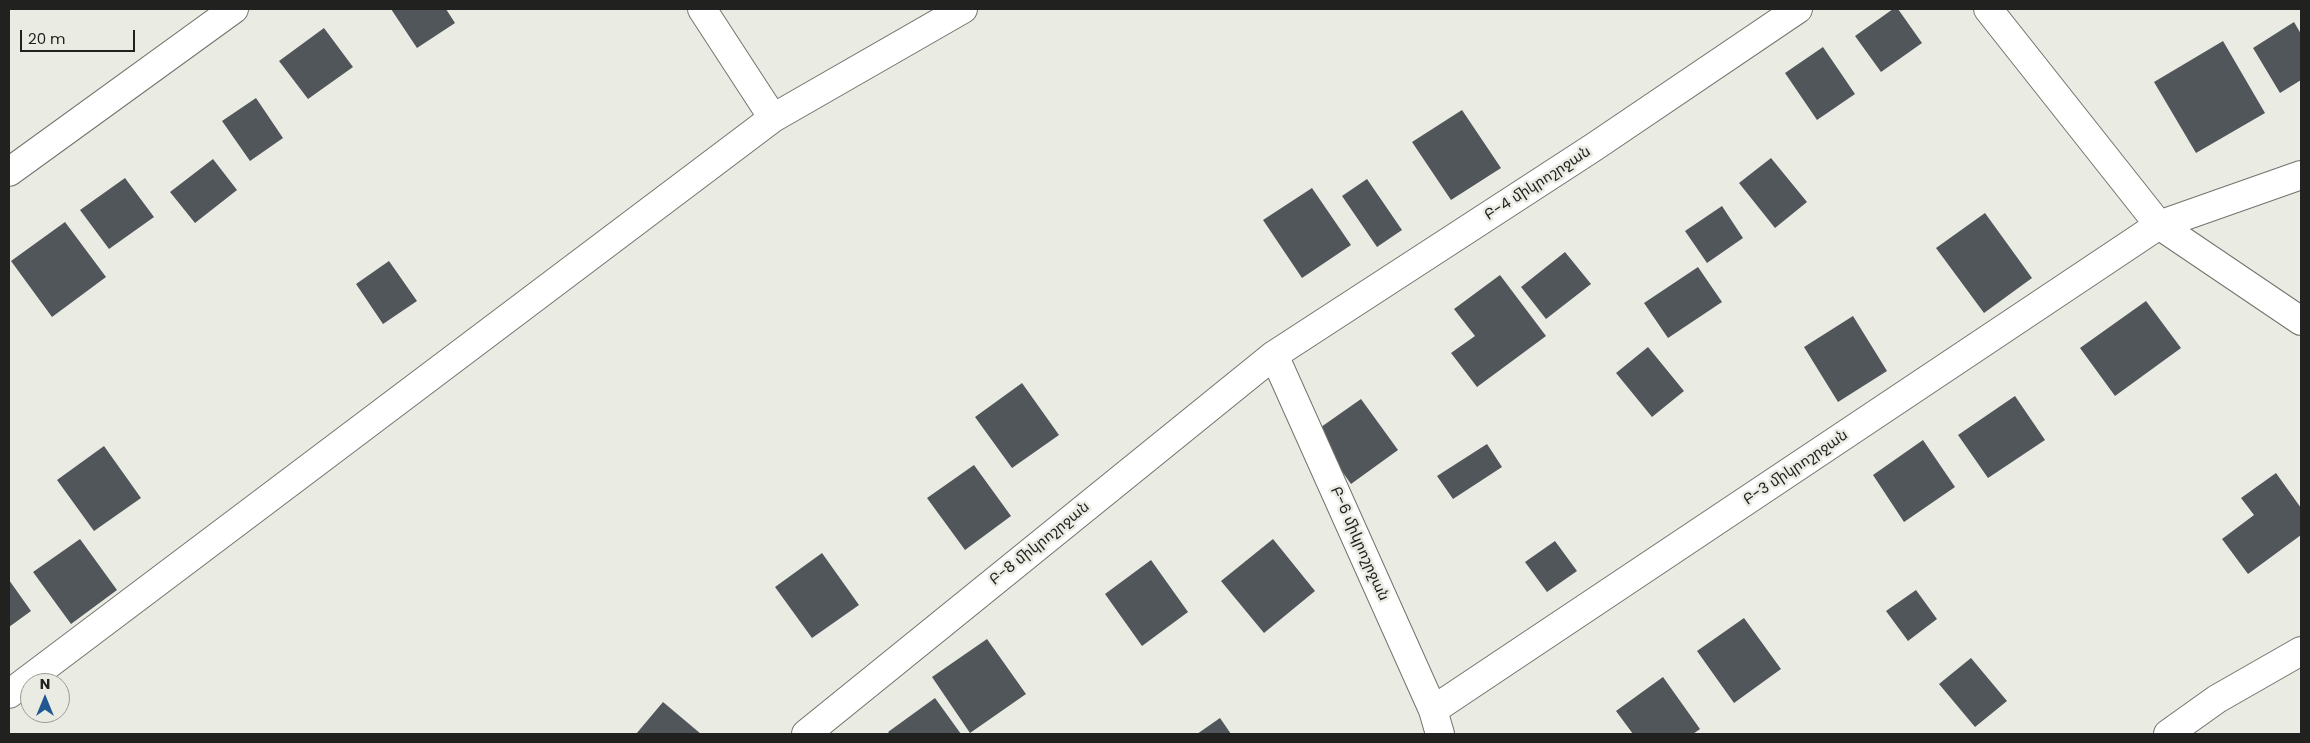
<!DOCTYPE html>
<html>
<head>
<meta charset="utf-8">
<style>
  body { margin:0 }
  #map { position:relative; width:2310px; height:743px; overflow:hidden; background:#eaece4; font-family:Poppins,sans-serif }
  canvas { display:block }
  .frame { position:absolute; inset:0; border:10px solid #21221f; pointer-events:none }
  .north { position:absolute; left:20px; top:673px; width:50px; height:50px; box-sizing:border-box; background:#eaece4; border:1px solid #9a9b95; border-radius:50%; rotate:0deg; font-size:14px; font-weight:700; line-height:20px; text-align:center; color:#21221f }
  .north::after { content:''; display:block; margin:auto; width:18px; height:22px; background:#225891; clip-path:polygon(50% 0,100% 100%,50% 72%,0 100%) }
  .scale { position:absolute; left:20px; top:30px; width:115px; height:22px; box-sizing:border-box; border:2px solid #21221f; border-top:0; padding-left:6px; font-size:15px; line-height:18px; white-space:nowrap; color:#21221f; -webkit-text-stroke:4px #eaece4; paint-order:stroke }
</style>
</head>
<body>
<div id="map">
<canvas width="2310" height="743"></canvas>
<div class="frame"></div>
<div class="north">N</div>
<div class="scale">20 m</div>
</div>
<script>
const context = document.querySelector('canvas').getContext('2d');
context.lineJoin = 'round';
function paint(path, color) {
  context.fillStyle = color;
  context.fill(path, 'evenodd');
}
function trace(path, color, width, dash) {
  context.strokeStyle = color;
  context.lineWidth = width;
  context.lineCap = dash ? 'butt' : 'round';
  context.setLineDash(dash || []);
  context.stroke(path);
}
function drawText(font, color, halo, rows, align = 'center') {
  context.font = font + ' Poppins,"Noto Sans Armenian",sans-serif';
  context.lineWidth = 5;
  context.setLineDash([]);
  context.textBaseline = 'middle';
  context.strokeStyle = halo;
  context.fillStyle = color;
  for (const [text, x, y, turn = 0] of rows) {
    context.save();
    context.translate(x, y);
    context.rotate((+turn || 0) * Math.PI / 180);
    context.textAlign = isNaN(turn) ? turn : align;
    if (halo) context.strokeText(text, 0, 0);
    context.fillText(text, 0, 0);
    context.restore();
  }
}
const building = new Path2D(`
  M 391,9 L 446,9 L 455,23 L 417,48 Z
  M 1893,9 L 1898,9 L 1922,43 L 1881,72 L 1855,36 Z
  M 2294,22 L 2301,34 L 2301,80 L 2280,93 L 2253,48 Z
  M 324,28 L 353,67 L 308,99 L 279,61 Z
  M 2223,41 L 2265,113 L 2196,153 L 2154,82 Z
  M 1823,47 L 1855,94 L 1817,120 L 1785,73 Z
  M 256,98 L 283,138 L 250,161 L 222,121 Z
  M 1462,110 L 1501,168 L 1451,200 L 1412,142 Z
  M 1771,158 L 1807,202 L 1775,228 L 1739,183 Z
  M 213,159 L 237,190 L 195,223 L 170,192 Z
  M 125,178 L 154,217 L 109,249 L 80,210 Z
  M 1367,179 L 1402,230 L 1377,247 L 1342,196 Z
  M 1312,188 L 1351,245 L 1302,278 L 1263,220 Z
  M 1722,206 L 1743,238 L 1707,263 L 1685,231 Z
  M 1985,213 L 2032,278 L 1984,313 L 1936,248 Z
  M 65,222 L 106,277 L 52,317 L 11,261 Z
  M 1565,252 L 1591,284 L 1546,319 L 1521,287 Z
  M 389,261 L 417,301 L 383,324 L 356,284 Z
  M 1698,267 L 1722,302 L 1668,338 L 1644,303 Z
  M 1500,275 L 1546,336 L 1477,387 L 1451,353 L 1475,336 L 1454,309 Z
  M 2146,301 L 2181,348 L 2115,396 L 2080,348 Z
  M 1853,316 L 1887,371 L 1838,402 L 1804,347 Z
  M 1648,347 L 1684,391 L 1652,417 L 1616,373 Z
  M 1022,383 L 1059,435 L 1012,468 L 975,417 Z
  M 2015,396 L 2045,440 L 1988,478 L 1958,435 Z
  M 1361,399 L 1398,450 L 1351,484 L 1314,432 Z
  M 1923,440 L 1955,487 L 1904,522 L 1873,475 Z
  M 1487,444 L 1502,467 L 1453,499 L 1437,476 Z
  M 104,446 L 141,498 L 94,531 L 57,480 Z
  M 974,465 L 1011,516 L 965,550 L 927,498 Z
  M 2276,473 L 2301,508 L 2301,535 L 2248,574 L 2222,539 L 2254,515 L 2241,498 Z
  M 80,539 L 117,590 L 71,624 L 33,572 Z
  M 1273,539 L 1315,591 L 1264,633 L 1221,581 Z
  M 1555,541 L 1577,571 L 1547,592 L 1525,562 Z
  M 822,553 L 859,605 L 812,638 L 775,587 Z
  M 1151,560 L 1188,612 L 1142,646 L 1105,594 Z
  M 9,580 L 31,611 L 9,627 Z
  M 1916,590 L 1937,619 L 1908,641 L 1886,611 Z
  M 1744,618 L 1781,669 L 1734,703 L 1697,651 Z
  M 987,639 L 1026,694 L 970,733 L 932,677 Z
  M 1971,658 L 2007,701 L 1975,727 L 1939,684 Z
  M 1663,677 L 1700,729 L 1693,734 L 1633,734 L 1616,711 Z
  M 935,698 L 961,734 L 890,734 L 888,732 Z
  M 663,702 L 701,734 L 636,734 Z
  M 1220,718 L 1231,734 L 1197,734 Z`);
const street = new Path2D(`
  M 702,9 L 773,118
  M 1988,9 L 2159,225 L 2301,321
  M 9,172 L 234,9
  M 1274,355 L 1433,710 L 1440,734
  M 9,694 L 773,118 L 963,9
  M 1433,710 L 2159,225 L 2301,175
  M 806,734 L 1274,355 L 1594,147 L 1798,9
  M 2168,734 L 2217,699 L 2301,651`);
const streetNames = [
  ["Բ-4 միկրոշրջան",1538,184,-33],
  ["Բ-3 միկրոշրջան",1796,468,-34],
  ["Բ-8 միկրոշրջան",1040,544,-39],
  ["Բ-6 միկրոշրջան",1359,544,66]
];
paint(building, '#51565b');
trace(street, '#71736c', 30);
trace(street, '#fff', 28);
drawText('15px', '#21221f', '#eaece4', streetNames);
</script>
</body>
</html>
